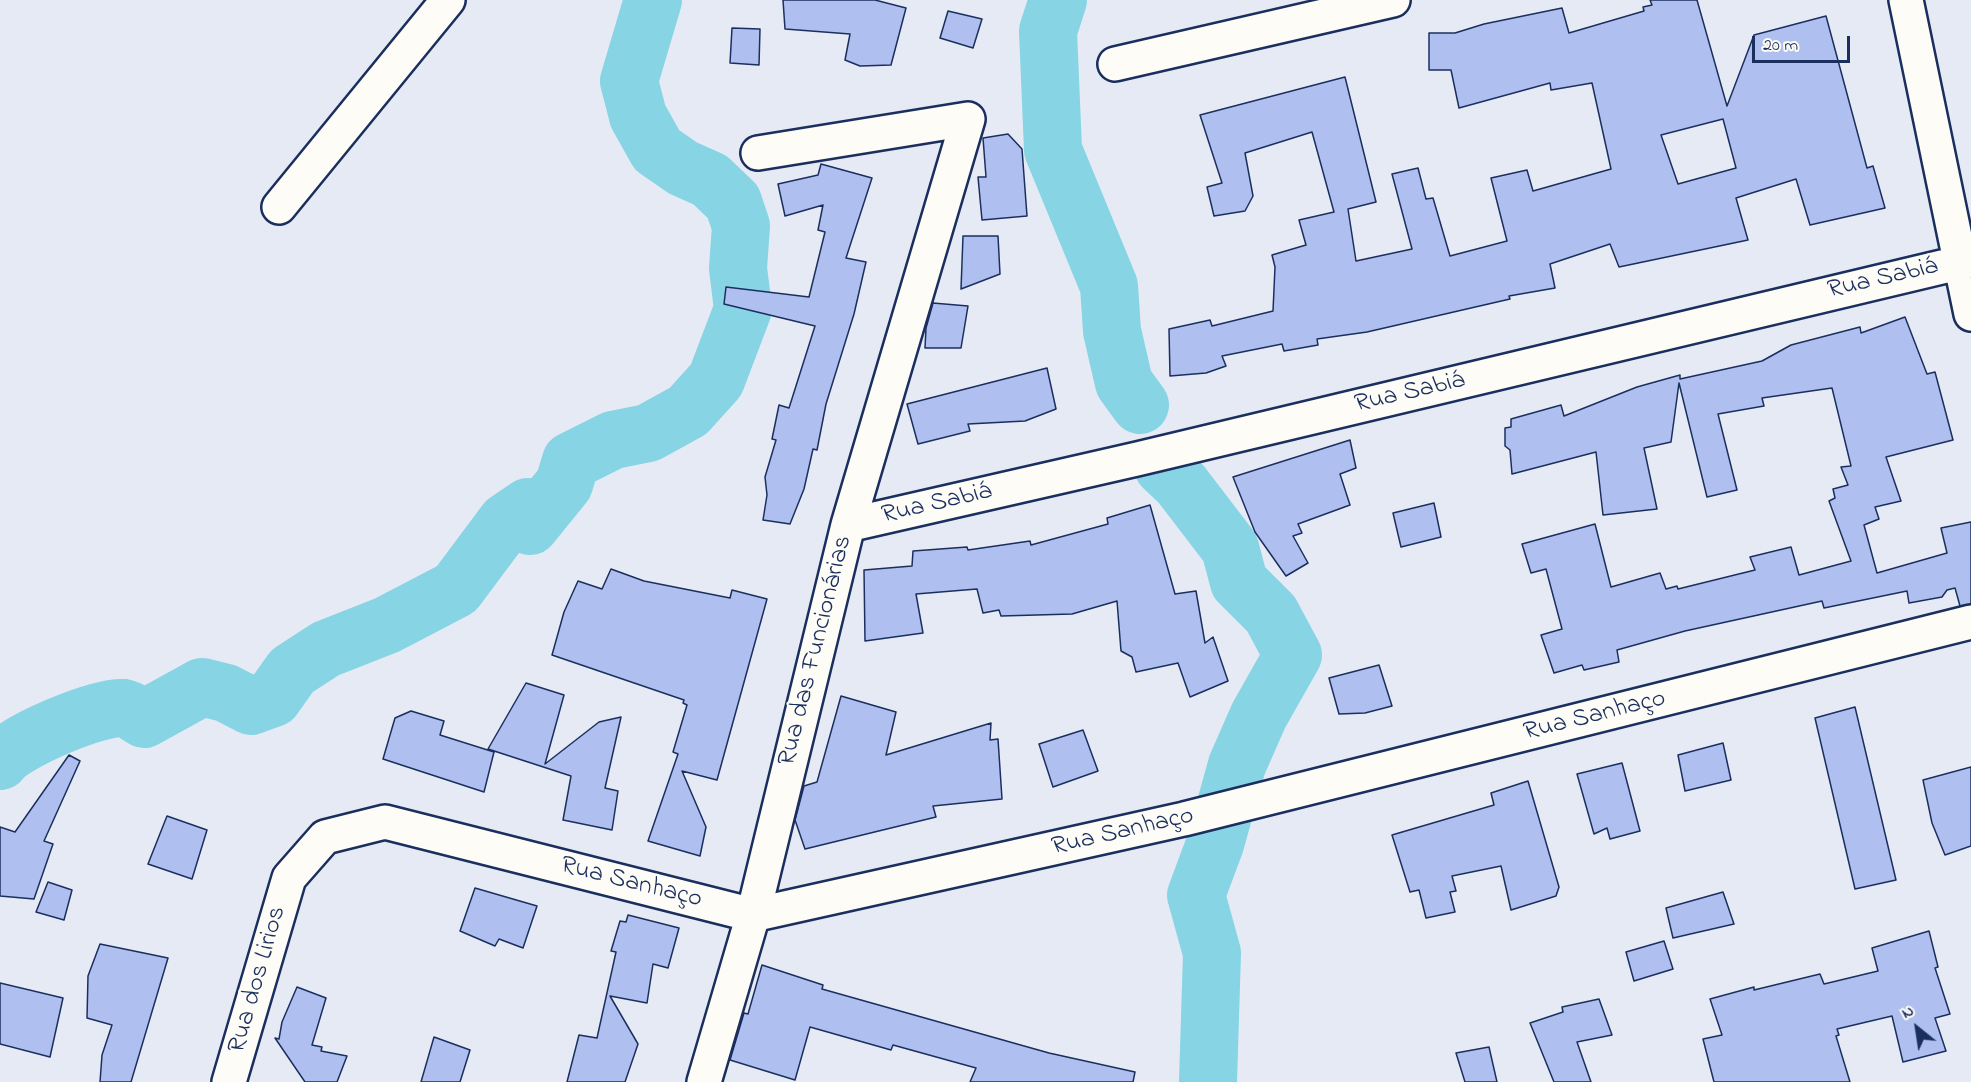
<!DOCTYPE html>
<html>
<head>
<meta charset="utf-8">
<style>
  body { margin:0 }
  #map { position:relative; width:1971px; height:1082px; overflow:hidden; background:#e6eaf5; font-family:"Indie Flower",sans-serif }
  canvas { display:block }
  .north { position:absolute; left:1887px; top:998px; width:60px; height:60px; -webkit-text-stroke:4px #fdfcf7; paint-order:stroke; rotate:330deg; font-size:16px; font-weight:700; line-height:24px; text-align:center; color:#1b2f5e }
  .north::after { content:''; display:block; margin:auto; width:21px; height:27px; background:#1b2f5e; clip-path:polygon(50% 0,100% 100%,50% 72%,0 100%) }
  .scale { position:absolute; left:1752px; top:36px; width:98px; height:27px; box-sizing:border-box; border:3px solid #1b2f5e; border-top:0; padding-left:8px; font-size:18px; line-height:21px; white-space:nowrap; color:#1b2f5e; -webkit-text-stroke:4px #fdfcf7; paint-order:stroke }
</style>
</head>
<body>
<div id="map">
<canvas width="1971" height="1082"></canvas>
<div class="north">N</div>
<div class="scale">20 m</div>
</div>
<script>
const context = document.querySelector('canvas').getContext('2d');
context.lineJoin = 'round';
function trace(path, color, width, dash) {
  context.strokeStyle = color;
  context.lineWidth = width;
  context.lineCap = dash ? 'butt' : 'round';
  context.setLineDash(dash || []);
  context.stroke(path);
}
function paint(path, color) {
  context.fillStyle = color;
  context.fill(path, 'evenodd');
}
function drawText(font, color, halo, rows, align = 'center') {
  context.font = font + ' "Indie Flower",sans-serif';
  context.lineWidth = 4.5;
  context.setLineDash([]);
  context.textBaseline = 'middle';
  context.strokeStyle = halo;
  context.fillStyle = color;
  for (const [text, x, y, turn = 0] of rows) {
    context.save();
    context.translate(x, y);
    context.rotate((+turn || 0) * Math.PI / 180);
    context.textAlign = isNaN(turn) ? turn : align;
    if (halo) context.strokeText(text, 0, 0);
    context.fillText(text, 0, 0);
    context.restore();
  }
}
const river = new Path2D(`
  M 1058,0 L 1048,31 L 1053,150 L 1109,286 L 1112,331 L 1124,383 L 1140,405
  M 1163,467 L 1181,484 L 1230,548 L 1239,582 L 1271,614 L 1293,655 L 1259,715 L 1237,765 L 1215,844 L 1196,895 L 1212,953 L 1208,1082
  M 0,761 C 15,741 99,706 124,708 C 130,709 139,716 144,719 L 202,687 L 226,693 L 251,706 L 273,698 L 292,671 L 326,649 L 387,625 L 456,589 L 506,522 L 528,507 L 530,526 L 564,484 L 571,461 L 613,440 L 648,433 L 688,411 L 716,380 L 743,309 L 738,268 L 741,226 L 733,202 L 710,180 L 683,168 L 657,150 L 638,116 L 629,81 L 653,0`);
const building = new Path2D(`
  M 783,0 L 875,0 L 906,8 L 891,65 L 860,66 L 845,60 L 850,34 L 785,29 Z
  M 1650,0 L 1697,0 L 1727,106 L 1754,35 L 1826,16 L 1867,168 L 1873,166 L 1885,208 L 1810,225 L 1796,179 L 1736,198 L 1748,240 L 1619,267 L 1610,244 L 1550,264 L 1555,288 L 1509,296 L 1510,299 L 1367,332 L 1317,339 L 1318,345 L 1284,351 L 1282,344 L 1222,356 L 1226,366 L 1206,373 L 1170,376 L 1169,329 L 1210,320 L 1212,326 L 1273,311 L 1275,267 L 1272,255 L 1306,245 L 1299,220 L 1334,212 L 1312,132 L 1245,153 L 1253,196 L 1245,211 L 1214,216 L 1207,187 L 1222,183 L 1200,115 L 1345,77 L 1376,202 L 1348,209 L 1356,261 L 1412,249 L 1392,174 L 1418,168 L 1426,199 L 1433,198 L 1450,256 L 1507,241 L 1491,178 L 1527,170 L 1533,191 L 1611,169 L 1592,83 L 1551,90 L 1550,83 L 1459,108 L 1451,70 L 1429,70 L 1429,33 L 1455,33 L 1484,24 L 1562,8 L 1569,33 L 1644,11 L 1643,7 L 1652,5 ZM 1723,119 L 1736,168 L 1678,184 L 1661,135 Z
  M 948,11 L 982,19 L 973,48 L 940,38 Z
  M 732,28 L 760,29 L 759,65 L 730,63 Z
  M 1008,134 L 1022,149 L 1027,216 L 982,220 L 978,177 L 986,177 L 983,138 Z
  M 821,164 L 872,178 L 846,258 L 866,262 L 854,314 L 826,404 L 817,450 L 813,449 L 804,489 L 790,524 L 763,520 L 767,495 L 765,477 L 776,440 L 772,439 L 779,405 L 789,408 L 815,326 L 724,304 L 726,287 L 809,297 L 825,232 L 818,230 L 823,205 L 785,216 L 778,184 L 818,175 Z
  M 963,236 L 998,236 L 1000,274 L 961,289 Z
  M 933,303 L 968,306 L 961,348 L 925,348 L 926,328 Z
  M 1905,317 L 1927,374 L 1935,372 L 1953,440 L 1886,457 L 1901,501 L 1875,507 L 1879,519 L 1864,525 L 1877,573 L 1947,553 L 1941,528 L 1971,522 L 1971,604 L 1960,606 L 1955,588 L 1947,590 L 1942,597 L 1909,603 L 1907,591 L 1824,608 L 1822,601 L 1685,631 L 1617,650 L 1619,662 L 1584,670 L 1582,665 L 1554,673 L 1541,635 L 1562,629 L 1546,569 L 1531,573 L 1522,544 L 1595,524 L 1611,587 L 1660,573 L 1666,589 L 1677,586 L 1678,589 L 1755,570 L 1750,557 L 1791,547 L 1799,575 L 1851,561 L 1829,501 L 1835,498 L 1833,489 L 1848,485 L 1841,467 L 1851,466 L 1832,388 L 1762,398 L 1764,406 L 1718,414 L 1737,490 L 1707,497 L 1679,383 L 1671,442 L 1644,448 L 1657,509 L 1603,515 L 1596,452 L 1512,474 L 1510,450 L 1505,446 L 1505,428 L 1511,427 L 1511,419 L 1561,405 L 1564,416 L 1637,387 L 1680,375 L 1680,379 L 1762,361 L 1791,345 L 1860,327 L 1861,333 Z
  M 1047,368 L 1056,409 L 1025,421 L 968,424 L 970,431 L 918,444 L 907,404 Z
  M 1350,440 L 1356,468 L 1340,474 L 1350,505 L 1298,524 L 1302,533 L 1293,536 L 1308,563 L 1286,576 L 1255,532 L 1233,477 Z
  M 1434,503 L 1441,537 L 1401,547 L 1393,513 Z
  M 1150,505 L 1175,594 L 1196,591 L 1205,643 L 1213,637 L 1228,681 L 1190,697 L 1178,663 L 1136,672 L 1132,657 L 1121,651 L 1117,601 L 1072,614 L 1001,616 L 999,610 L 983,613 L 977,589 L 916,594 L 923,633 L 865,641 L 864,570 L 912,566 L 913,551 L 967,547 L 968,550 L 1030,541 L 1031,545 L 1108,524 L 1107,518 Z
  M 611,569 L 644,581 L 730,598 L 732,590 L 767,599 L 717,780 L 682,771 L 706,827 L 700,856 L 648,841 L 678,754 L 673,752 L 687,705 L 683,703 L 684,700 L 552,655 L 564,612 L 578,581 L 602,589 Z
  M 1379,665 L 1392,706 L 1365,713 L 1339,714 L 1329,678 Z
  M 526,683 L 564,695 L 545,764 L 599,722 L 621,717 L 605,788 L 618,791 L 612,830 L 563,820 L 571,776 L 488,749 Z
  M 841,696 L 896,712 L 886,755 L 991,723 L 990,740 L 998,739 L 1002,799 L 933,806 L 936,817 L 805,849 L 795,820 L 804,786 L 817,782 Z
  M 1855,707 L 1896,880 L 1855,889 L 1815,718 Z
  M 411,711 L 444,721 L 440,735 L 494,752 L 484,792 L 383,759 L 395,718 Z
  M 1083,730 L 1098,771 L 1053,787 L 1039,744 Z
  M 1723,743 L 1731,780 L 1685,791 L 1678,755 Z
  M 69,755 L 80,761 L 44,841 L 53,844 L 34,899 L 0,896 L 0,827 L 15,832 Z
  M 1622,763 L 1640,831 L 1610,839 L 1607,828 L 1594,834 L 1577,774 Z
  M 1971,767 L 1971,846 L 1945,855 L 1932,823 L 1923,780 Z
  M 1528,781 L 1559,887 L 1556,896 L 1511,910 L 1501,866 L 1452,876 L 1456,891 L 1450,892 L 1455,912 L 1426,918 L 1419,890 L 1410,892 L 1392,835 L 1494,805 L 1491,793 Z
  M 167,816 L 207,830 L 192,879 L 148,864 Z
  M 48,882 L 72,890 L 64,920 L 36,912 Z
  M 475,888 L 537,906 L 523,948 L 499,939 L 495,946 L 460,931 Z
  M 1723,892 L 1734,924 L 1673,938 L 1666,908 Z
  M 628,915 L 679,928 L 668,968 L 653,964 L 647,1003 L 610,996 L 638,1044 L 625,1082 L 567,1082 L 579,1035 L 597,1038 L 616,952 L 611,951 L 620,921 L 626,922 Z
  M 1929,931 L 1938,967 L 1935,968 L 1950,1014 L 1935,1018 L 1946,1051 L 1903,1062 L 1892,1016 L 1837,1029 L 1839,1035 L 1836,1036 L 1850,1082 L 1714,1082 L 1703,1039 L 1722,1035 L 1710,999 L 1754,987 L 1754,990 L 1820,974 L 1824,984 L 1878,971 L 1872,948 Z
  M 1664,941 L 1673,969 L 1634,981 L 1626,952 Z
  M 100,944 L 168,958 L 131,1082 L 100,1082 L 102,1055 L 112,1025 L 87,1018 L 88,976 Z
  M 762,965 L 823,985 L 822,989 L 1049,1053 L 1135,1072 L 1133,1082 L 970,1082 L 976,1068 L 893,1045 L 891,1050 L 810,1027 L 795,1080 L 730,1060 L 744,1013 L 748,1014 Z
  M 0,983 L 63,998 L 50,1057 L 0,1044 Z
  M 297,987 L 326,998 L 312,1045 L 322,1047 L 321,1051 L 347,1056 L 337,1082 L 305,1082 L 275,1038 L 279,1039 L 282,1022 Z
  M 1599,999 L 1612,1035 L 1577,1042 L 1591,1082 L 1554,1082 L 1530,1023 L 1563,1012 L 1562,1007 Z
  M 434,1037 L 470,1050 L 460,1082 L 421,1082 Z
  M 1489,1047 L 1497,1082 L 1465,1082 L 1456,1053 Z`);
const minor = new Path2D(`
  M 1906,0 L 1971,314
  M 1115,64 L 1393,0
  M 279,207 L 448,0
  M 848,525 L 1137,459 L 1971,260
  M 229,1082 L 289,878 L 325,837 L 385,822 L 753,915 L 1184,819 L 1971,622
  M 704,1082 L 753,915 L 848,525 L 968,119 L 758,153`);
const streetNames = [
  ["Rua Sabiá",1883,280,-13],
  ["Rua Sabiá",1410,394,-13],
  ["Rua Sabiá",937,505,-13],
  ["Rua das Funcionárias",817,651,-76],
  ["Rua Sanhaço",1595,717,-14],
  ["Rua Sanhaço",1123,833,-13],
  ["Rua Sanhaço",631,884,14],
  ["Rua dos Lirios",259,980,-74]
];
trace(river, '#86d4e4', 58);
paint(building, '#afbfef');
trace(building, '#1b2f5e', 1.5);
trace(minor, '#1b2f5e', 38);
trace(minor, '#fdfcf7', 33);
drawText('26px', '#1b2f5e', '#fdfcf7', streetNames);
</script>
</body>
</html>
